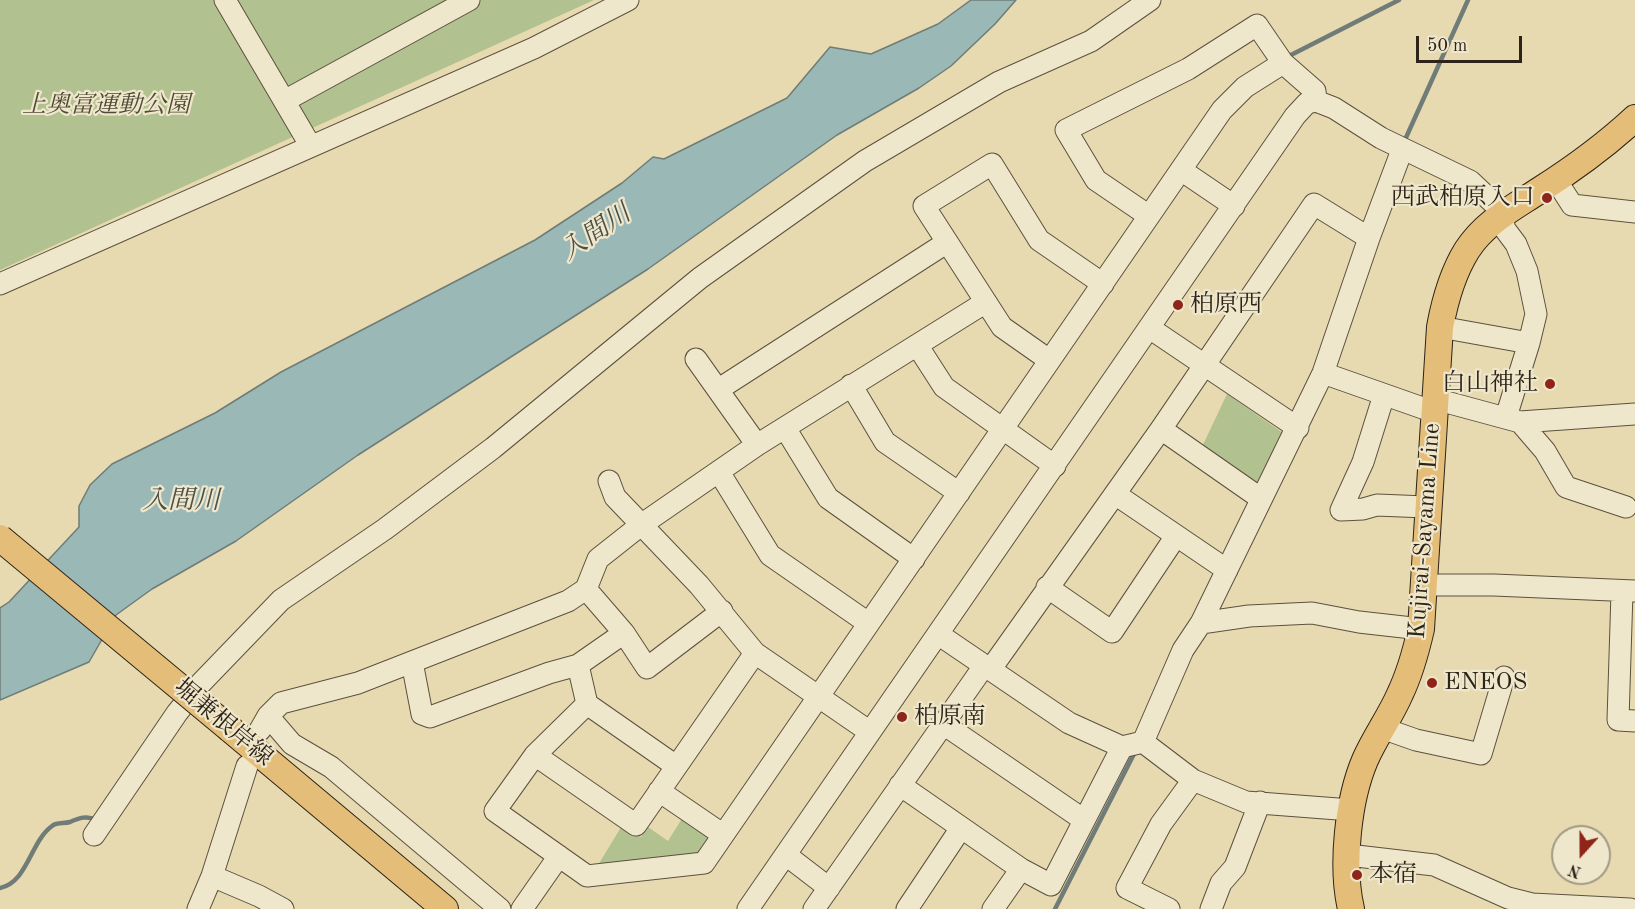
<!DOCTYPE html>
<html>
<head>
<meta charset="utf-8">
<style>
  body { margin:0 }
  #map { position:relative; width:1635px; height:909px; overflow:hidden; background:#e7dab1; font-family:"Old Standard TT",serif }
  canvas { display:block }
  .north { position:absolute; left:1551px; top:825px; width:60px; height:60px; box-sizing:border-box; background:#efe7cc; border:2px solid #a29984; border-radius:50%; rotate:201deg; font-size:16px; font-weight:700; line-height:24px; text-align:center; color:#2e2318 }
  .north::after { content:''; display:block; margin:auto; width:21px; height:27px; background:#8f2418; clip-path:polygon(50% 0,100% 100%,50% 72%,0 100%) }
  .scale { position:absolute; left:1416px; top:36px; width:106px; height:27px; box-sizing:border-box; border:3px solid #2e2318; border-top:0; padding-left:8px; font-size:18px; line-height:21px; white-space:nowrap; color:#2e2318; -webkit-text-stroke:4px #efe7cc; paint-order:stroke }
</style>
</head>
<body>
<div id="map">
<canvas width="1635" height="909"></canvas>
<div class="north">N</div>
<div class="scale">50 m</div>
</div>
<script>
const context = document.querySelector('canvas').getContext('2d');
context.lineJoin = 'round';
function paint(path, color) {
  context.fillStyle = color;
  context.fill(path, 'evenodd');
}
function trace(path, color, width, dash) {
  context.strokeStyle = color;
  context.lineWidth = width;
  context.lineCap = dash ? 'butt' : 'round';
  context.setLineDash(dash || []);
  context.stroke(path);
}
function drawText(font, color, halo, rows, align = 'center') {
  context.font = font + ' "Old Standard TT","Noto Serif JP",serif';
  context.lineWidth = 4.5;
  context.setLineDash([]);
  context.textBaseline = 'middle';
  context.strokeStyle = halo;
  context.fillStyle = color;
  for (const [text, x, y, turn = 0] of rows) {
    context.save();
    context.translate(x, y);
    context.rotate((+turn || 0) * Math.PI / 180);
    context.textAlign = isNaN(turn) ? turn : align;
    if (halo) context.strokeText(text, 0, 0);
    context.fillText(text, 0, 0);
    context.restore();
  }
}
const green = new Path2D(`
  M 0,0 L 594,0 L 0,270 Z
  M 1227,394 L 1286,435 L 1260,490 L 1201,449 Z
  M 683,817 L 711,837 L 699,857 L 595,870 L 623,824 L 641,837 L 648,827 L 668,841 Z`);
const water = new Path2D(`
  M 971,0 L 1016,0 L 995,24 L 951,66 L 919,88 L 837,135 L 648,269 L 358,455 L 236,541 L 152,589 L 116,615 L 89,662 L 0,700 L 0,608 L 9,602 L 79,527 L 79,506 L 90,485 L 112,464 L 215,413 L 281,372 L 535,240 L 622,183 L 653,157 L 664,159 L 787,98 L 830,47 L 871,54 L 938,24 Z`);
const stream = new Path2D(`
  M 1287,57 L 1399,0
  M 1404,142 L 1468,0
  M 0,888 C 28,882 30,842 52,826 C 57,822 64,824 70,822 C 79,818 87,815 96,820
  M 1055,909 L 1135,752`);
const minor = new Path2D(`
  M 225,0 L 310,145
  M 286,100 L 469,0
  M 1181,170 L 1234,206
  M 1556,180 L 1572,205 L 1635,212
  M 1149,216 L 1096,180 L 1066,130 L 1188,69 L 1257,25 L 1283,63 L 1315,91 L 1316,101
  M 1369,238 L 1402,150
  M 0,284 L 534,48 L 628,0
  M 1440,327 L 1529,343
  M 1151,329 L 1298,428
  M 917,345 L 944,387 L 1055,466
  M 696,359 L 757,445
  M 1049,360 L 1002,327 L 924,206 L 992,164 L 1039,240 L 1103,284
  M 1323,373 L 1434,412
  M 851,385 L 885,442 L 959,493
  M 719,389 L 946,243
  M 1384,395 L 1363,462 L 1341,510 L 1363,509 L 1377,505 L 1426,507
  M 1435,399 L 1520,422 L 1635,414
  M 1520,422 L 1545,451 L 1566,487 L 1626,507
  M 785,428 L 828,498 L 914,559
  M 1161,429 L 1260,498
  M 719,472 L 770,555 L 868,623
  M 609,481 L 615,497 L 699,585 L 755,653 L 870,732
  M 1115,494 L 1227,570
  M 1423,585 L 1494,585 L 1635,591
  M 1047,587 L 1112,632 L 1176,536
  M 586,589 L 624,633 L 578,665 L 587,704 L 676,766
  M 1622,592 L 1618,720 L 1635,721
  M 624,633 L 647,668 L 722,611
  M 938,634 L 1069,723 L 1122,747 L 1143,742 L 1193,780 L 1246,802 L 1351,810
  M 412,662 L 422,714 L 430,717 L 549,673 L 578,665
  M 990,670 L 1161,429 L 1314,204 L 1369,238 L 1323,373 L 1201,623
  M 587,704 L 535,755 L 495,811 L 587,876 L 704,863 L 1222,110 L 1245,87 L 1283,63
  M 268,716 L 292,744 L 331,767 L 500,909
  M 942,723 L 1084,820
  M 1382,728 L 1416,740 L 1481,754 L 1504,677
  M 260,730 L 268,716 L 281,703 L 358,683 L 568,601 L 586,589 L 598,559 L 641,525 L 757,445 L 986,302
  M 1143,742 L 1183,650 L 1201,623 L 1249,616 L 1312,613 L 1359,622 L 1421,629
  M 535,755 L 636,825 L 755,653
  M 900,785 L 1021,869 L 1051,885 L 1122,747
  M 659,791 L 722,834
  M 94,835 L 177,713 L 201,683 L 281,600 L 385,529 L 493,448 L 700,278 L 865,161 L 999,82 L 1091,41 L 1150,0
  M 786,855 L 829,888
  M 1348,855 L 1434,865 L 1508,898 L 1532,904 L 1630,909
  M 212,876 L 259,896 L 283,909
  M 198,909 L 212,876 L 247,766
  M 522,909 L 559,856
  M 748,909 L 1295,116 L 1307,103 L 1316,101 L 1334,108 L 1381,138 L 1470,181 L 1503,212 L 1504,228 L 1516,244 L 1527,271 L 1536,314 L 1529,343 L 1506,417
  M 814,909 L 984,666
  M 907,909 L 961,828
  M 993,909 L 1021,869
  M 1169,909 L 1127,888 L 1161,824 L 1193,780
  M 1211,909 L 1221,883 L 1235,867 L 1260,802`);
const major = new Path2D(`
  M 230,729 L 445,909
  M 1351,909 C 1341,866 1348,800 1365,760 C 1375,737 1390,717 1400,694 C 1410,673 1416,651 1421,629 L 1440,327 C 1445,300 1452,274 1467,250 C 1485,222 1513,208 1540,190 C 1573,169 1606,145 1635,118`);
const majorBridge = new Path2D(`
  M 0,538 L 230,729`);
const markers = [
  [1547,198,6,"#8f2418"],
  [1178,305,6,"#8f2418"],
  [1550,384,6,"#8f2418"],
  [1432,683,6,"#8f2418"],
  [902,717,6,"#8f2418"],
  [1357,875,6,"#8f2418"]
];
const parkNames = [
  ["上奥富運動公園",106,106]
];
const poiNames = [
  ["西武柏原入口",1535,198,"right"],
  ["柏原西",1190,305],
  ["白山神社",1538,384,"right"],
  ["ENEOS",1444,683],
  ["柏原南",914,717],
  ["本宿",1369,875]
];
const streetNames = [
  ["Kujirai-Sayama Line",1425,531,-86],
  ["堀兼根岸線",223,723,40]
];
const waterNames = [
  ["入間川",596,233,-34],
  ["入間川",181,501]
];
paint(green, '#b1c18f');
paint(water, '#9ab8b6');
trace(water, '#6f7c77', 1.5);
trace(stream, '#6f7c77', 4.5);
trace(minor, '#5c513e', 23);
trace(major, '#2e2318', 28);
trace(minor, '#efe7cc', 21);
trace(major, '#e4bd78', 26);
trace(majorBridge, '#2e2318', 28, []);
trace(majorBridge, '#e4bd78', 26);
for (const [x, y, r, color] of markers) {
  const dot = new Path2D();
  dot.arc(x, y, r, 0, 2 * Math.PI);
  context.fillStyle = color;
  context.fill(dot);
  trace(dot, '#efe7cc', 2);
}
drawText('italic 24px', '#4f4a36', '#efe7cc', parkNames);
drawText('24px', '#2e2318', '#efe7cc', poiNames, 'left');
drawText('24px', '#2e2318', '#efe7cc', streetNames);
drawText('italic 26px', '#4e5047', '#efe7cc', waterNames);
</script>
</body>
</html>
